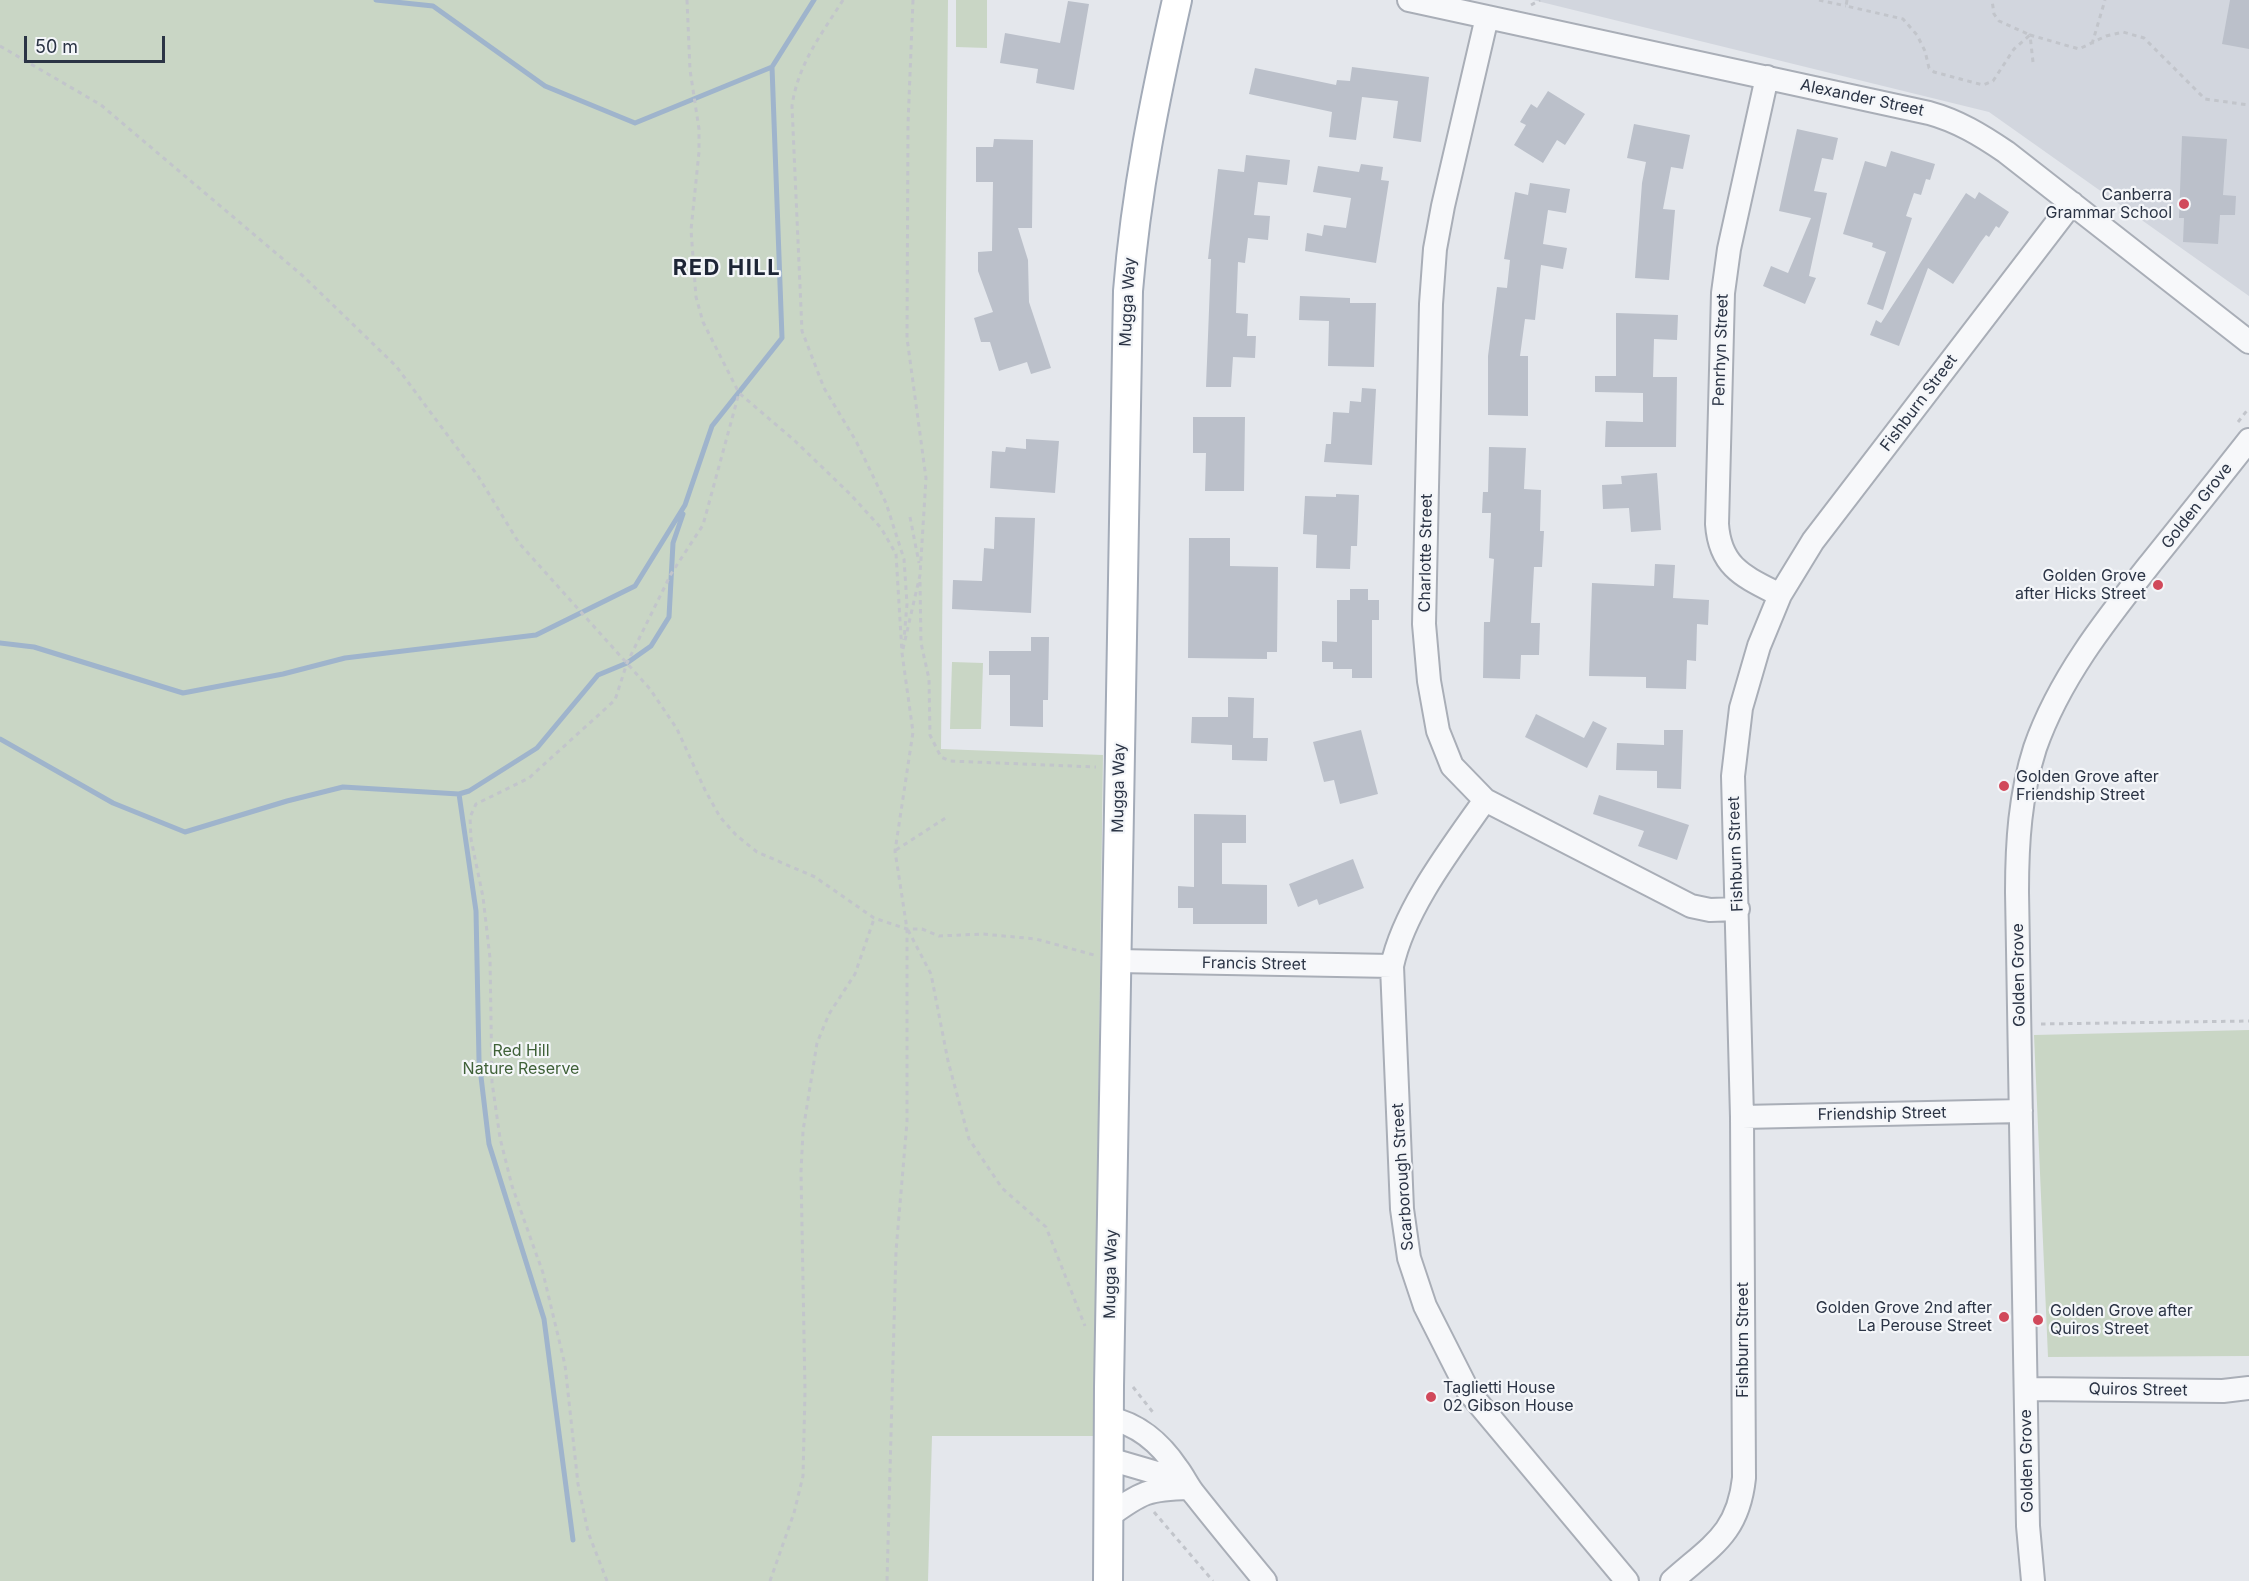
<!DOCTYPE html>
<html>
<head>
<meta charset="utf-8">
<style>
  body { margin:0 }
  #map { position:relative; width:2249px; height:1581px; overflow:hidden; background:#e4e7ec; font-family:Inter,sans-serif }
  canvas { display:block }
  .scale { position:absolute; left:24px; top:36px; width:141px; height:27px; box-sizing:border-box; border:3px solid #2b3445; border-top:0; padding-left:8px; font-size:18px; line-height:21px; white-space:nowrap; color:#2b3445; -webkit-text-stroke:4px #f4f6f9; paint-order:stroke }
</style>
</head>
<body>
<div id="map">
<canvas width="2249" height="1581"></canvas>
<div class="scale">50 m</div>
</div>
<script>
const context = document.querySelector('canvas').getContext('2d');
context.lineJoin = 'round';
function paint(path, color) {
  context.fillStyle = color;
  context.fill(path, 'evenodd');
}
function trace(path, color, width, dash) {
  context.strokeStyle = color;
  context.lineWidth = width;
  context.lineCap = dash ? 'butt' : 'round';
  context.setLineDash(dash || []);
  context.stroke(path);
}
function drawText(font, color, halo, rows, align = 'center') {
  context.font = font + ' Inter,sans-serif';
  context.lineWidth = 4.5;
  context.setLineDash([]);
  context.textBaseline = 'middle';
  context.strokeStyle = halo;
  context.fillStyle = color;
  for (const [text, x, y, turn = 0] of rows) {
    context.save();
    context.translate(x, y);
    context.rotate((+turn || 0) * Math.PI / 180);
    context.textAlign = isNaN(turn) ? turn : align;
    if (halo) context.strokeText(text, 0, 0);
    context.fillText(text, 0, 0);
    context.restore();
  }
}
const built = new Path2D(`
  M 1533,0 L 2249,0 L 2249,296 L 1989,112 Z`);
const green = new Path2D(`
  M 0,0 L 948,0 L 941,749 L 1103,755 L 1094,1436 L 932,1436 L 928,1581 L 0,1581 Z
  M 956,0 L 987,0 L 987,48 L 956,47 Z
  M 952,662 L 983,663 L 981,729 L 950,729 Z
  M 2249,1030 L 2249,1356 L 2048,1357 L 2034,1035 Z`);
const stream = new Path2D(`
  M 376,0 L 433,6 L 545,86 L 635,123 L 772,67 L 814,0
  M 0,643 L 34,647 L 183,693 L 283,674 L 345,658 L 536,635 L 635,586 L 685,505 L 712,426 L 782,338 L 772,67
  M 0,739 L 113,803 L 185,832 L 287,801 L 343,787 L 459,794 L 469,791 L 537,748 L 598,675 L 627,663 L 651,646 L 669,617 L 673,543 L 683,514
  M 459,794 L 476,911 L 479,1060 L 489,1144 L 544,1319 L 573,1540`);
const building = new Path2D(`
  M 2230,0 L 2249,0 L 2249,49 L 2222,44 Z
  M 1068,1 L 1089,4 L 1074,90 L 1036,83 L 1038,69 L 1000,63 L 1005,33 L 1060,43 Z
  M 1352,67 L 1429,77 L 1421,142 L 1393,138 L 1398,101 L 1362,97 L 1356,140 L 1329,137 L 1332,112 L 1249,94 L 1255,68 L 1336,85 L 1337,80 L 1350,81 Z
  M 1548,91 L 1585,114 L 1565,145 L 1557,140 L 1543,163 L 1514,145 L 1526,125 L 1520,122 L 1531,104 L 1537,108 Z
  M 1634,124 L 1690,135 L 1683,169 L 1671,167 L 1663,209 L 1675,210 L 1669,280 L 1635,278 L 1642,183 L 1646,162 L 1627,158 Z
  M 1797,129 L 1838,138 L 1833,160 L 1822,158 L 1814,191 L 1827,193 L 1809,276 L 1816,278 L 1805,304 L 1763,286 L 1771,266 L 1788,273 L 1811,218 L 1779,211 Z
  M 2182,136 L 2227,139 L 2223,195 L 2236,196 L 2235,215 L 2220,215 L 2218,244 L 2183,242 L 2184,218 L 2179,218 Z
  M 994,139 L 1033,140 L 1032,228 L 1018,228 L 1028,260 L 1029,302 L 1051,368 L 1031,374 L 1027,362 L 999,371 L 990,342 L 981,342 L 974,318 L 993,312 L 978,271 L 978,252 L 992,251 L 993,182 L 976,182 L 976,147 L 993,147 Z
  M 1891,151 L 1935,164 L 1930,180 L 1926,179 L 1921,195 L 1914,193 L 1906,216 L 1912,218 L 1883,310 L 1867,304 L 1886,252 L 1872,247 L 1873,243 L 1843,234 L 1865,161 L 1886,167 Z
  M 1246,155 L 1290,160 L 1287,185 L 1258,182 L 1254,215 L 1270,216 L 1268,240 L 1248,238 L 1245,263 L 1238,262 L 1236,313 L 1248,314 L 1247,336 L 1256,336 L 1255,358 L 1233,357 L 1231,387 L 1206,387 L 1211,259 L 1208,259 L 1218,169 L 1244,172 Z
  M 1361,164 L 1383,167 L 1381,180 L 1389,181 L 1376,263 L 1305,251 L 1307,233 L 1322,236 L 1324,225 L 1346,228 L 1351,198 L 1313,192 L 1318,166 L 1359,172 Z
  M 1530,183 L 1570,189 L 1566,213 L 1548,210 L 1543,244 L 1567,248 L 1563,269 L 1541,265 L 1535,320 L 1525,319 L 1520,356 L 1528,356 L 1528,416 L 1488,415 L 1488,356 L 1497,287 L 1507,288 L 1510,260 L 1504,259 L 1515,192 L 1528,195 Z
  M 1979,192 L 2009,212 L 1999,228 L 1996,226 L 1989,237 L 1986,235 L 1980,243 L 1953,284 L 1928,268 L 1899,346 L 1870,335 L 1876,320 L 1881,323 L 1966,193 L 1975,199 Z
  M 1300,296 L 1350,298 L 1350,303 L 1376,303 L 1374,367 L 1328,366 L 1329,321 L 1299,320 Z
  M 1616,313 L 1678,315 L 1677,340 L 1654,339 L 1653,377 L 1677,377 L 1676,447 L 1605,447 L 1606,421 L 1643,422 L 1643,393 L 1595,392 L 1595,376 L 1616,376 Z
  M 1362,388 L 1376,389 L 1372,465 L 1324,462 L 1326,444 L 1331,444 L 1333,412 L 1349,413 L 1350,401 L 1361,402 Z
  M 1193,417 L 1245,417 L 1244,491 L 1205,491 L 1206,453 L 1193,453 Z
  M 1026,439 L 1059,441 L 1055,493 L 990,488 L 992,451 L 1005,452 L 1006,447 L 1026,449 Z
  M 1489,447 L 1526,448 L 1524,489 L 1541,490 L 1540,531 L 1544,531 L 1542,567 L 1534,567 L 1531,623 L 1540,623 L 1539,655 L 1521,655 L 1520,679 L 1483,678 L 1484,622 L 1490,622 L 1494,559 L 1489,558 L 1491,513 L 1482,513 L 1483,492 L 1488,492 Z
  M 1657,473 L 1661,530 L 1631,532 L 1629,508 L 1603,509 L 1602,485 L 1622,484 L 1621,476 Z
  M 1336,494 L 1359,495 L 1357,546 L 1351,546 L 1350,569 L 1316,568 L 1317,535 L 1303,534 L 1305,496 L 1336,497 Z
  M 995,517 L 1035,518 L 1031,613 L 952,609 L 953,580 L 982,581 L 984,548 L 994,549 Z
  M 1189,538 L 1230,538 L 1230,566 L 1278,567 L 1277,652 L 1267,652 L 1267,659 L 1188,658 Z
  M 1655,564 L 1675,565 L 1673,598 L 1709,600 L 1708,625 L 1697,624 L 1696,661 L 1687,660 L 1686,689 L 1646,688 L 1646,677 L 1589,676 L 1592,583 L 1654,586 Z
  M 1350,589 L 1368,589 L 1368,600 L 1379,600 L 1379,620 L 1372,620 L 1372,678 L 1352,678 L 1352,669 L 1333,669 L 1333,662 L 1322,662 L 1322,641 L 1337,642 L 1337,600 L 1350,600 Z
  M 1031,637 L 1049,637 L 1048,700 L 1043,700 L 1043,727 L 1010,726 L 1010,675 L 989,675 L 989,651 L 1031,651 Z
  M 1228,697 L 1254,698 L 1253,738 L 1268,738 L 1267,761 L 1232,760 L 1232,745 L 1191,743 L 1192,717 L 1228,717 Z
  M 1536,714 L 1584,738 L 1593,721 L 1607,728 L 1587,768 L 1525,737 Z
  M 1361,730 L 1378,794 L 1340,804 L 1334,780 L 1324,782 L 1313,742 Z
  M 1664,730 L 1683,730 L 1681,789 L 1657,788 L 1657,771 L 1616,770 L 1617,743 L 1664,745 Z
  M 1599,795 L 1689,825 L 1677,860 L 1638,846 L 1644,831 L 1593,814 Z
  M 1194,814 L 1246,815 L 1246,843 L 1222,843 L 1222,884 L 1267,885 L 1267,924 L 1193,924 L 1193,908 L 1178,908 L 1178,886 L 1194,887 Z
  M 1353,859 L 1364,888 L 1319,905 L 1317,899 L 1298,907 L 1289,884 Z`);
const path = new Path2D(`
  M 687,0 L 690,70 L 699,129 L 699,152 L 691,230 L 696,297 L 703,322 L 739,393 L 794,440 L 851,495 L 881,528 L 896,554 L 902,653 L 913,732 L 895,851 L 907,929 L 907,1122 L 896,1251 L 887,1581
  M 843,0 C 821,35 798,64 792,106 L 802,331 L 824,388 L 856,441 L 886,503 L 904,559 L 907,604 L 904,640
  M 1819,0 L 1846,6
  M 1847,0 L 1846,6 L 1903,19 L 1917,35 L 1925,51 L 1929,68 L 1934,72 L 1983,85 L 1993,81 L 2014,49 L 2030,35 L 1999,21 L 1994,14 L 1992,0
  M 1531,5 L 1540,0
  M 2092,44 L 2105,0
  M 0,46 L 101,105 L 303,276 L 396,366 L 478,476 L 519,543 L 650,689 L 677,729 L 705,790 L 720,817 L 736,835 L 757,852 L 815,877 L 874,918 L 907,929 L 922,929 L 939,936 L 983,934 L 1036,939 L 1094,955
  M 2033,62 L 2030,35 L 2079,49 L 2106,36 L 2123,32 L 2144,38 L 2205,99 L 2249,105
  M 2238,422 L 2249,408
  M 910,517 L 919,563
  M 920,582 L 921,643 L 929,679 L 930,735 L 941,757 L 950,761 L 1096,767
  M 903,649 L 920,575 L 926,478 L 907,338 L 908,124 L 913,0
  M 896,850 L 947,817
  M 908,930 L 931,974 L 948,1061 L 969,1139 L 1002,1188 L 1046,1227 L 1085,1326
  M 2041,1024 L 2249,1021
  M 1133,1387 L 1155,1415
  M 1154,1512 L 1213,1581
  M 607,1581 L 588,1532 L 578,1484 L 565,1365 L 543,1273 L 512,1186 L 500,1138 L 492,1082 L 490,958 L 483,897 L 471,839 L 470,817 L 476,804 L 529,778 L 615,700 L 627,663 L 671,574 L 703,525 L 739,393
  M 770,1581 L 794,1513 L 803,1476 L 805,1391 L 801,1172 L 803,1131 L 817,1043 L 829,1014 L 855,974 L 874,919`);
const minor = new Path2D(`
  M 1409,0 L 1929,113 C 1958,121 1981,135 2006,152 L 2249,342
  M 1487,17 L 1443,206 L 1435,249 L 1431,304 L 1424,624 L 1429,681 L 1438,731 L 1452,766 L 1485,800 L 1691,906 L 1710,910 L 1738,909
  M 1767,77 L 1729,249 L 1723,293 L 1717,524 C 1720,568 1745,577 1780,595
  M 1485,800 C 1452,847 1404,909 1392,966 L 1402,1209 L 1409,1258 L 1425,1306 L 1468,1391 L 1627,1581
  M 1117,961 L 1392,966
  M 1742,1117 L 2021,1111
  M 2027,1389 L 2223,1391 L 2249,1388
  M 1109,1418 C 1138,1424 1161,1444 1177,1468 C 1184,1477 1188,1487 1195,1495 C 1218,1524 1241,1552 1265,1581
  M 1109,1459 L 1157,1473 L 1185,1487
  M 1109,1516 C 1142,1492 1148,1489 1189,1488
  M 1672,1581 C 1711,1546 1738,1534 1744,1478 L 1742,1117 L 1733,776 L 1741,708 L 1759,646 L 1780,595 L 1813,541 L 2072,203
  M 2033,1581 L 2028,1526 L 2017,892 C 2017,843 2020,795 2035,748 C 2059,679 2105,621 2150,564 C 2183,523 2216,482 2249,440`);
const major = new Path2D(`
  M 1108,1581 L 1109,1386 L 1128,291 C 1136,191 1155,98 1177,0`);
const markers = [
  [2184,204,6,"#d1495b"],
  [2158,585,6,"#d1495b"],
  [2004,786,6,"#d1495b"],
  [2004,1317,6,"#d1495b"],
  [2038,1320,6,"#d1495b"],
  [1431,1397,6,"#d1495b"]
];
const streetNames = [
  ["Alexander Street",1862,98,12],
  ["Mugga Way",1128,302,-87],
  ["Penrhyn Street",1721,350,-88],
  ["Fishburn Street",1919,403,-53],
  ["Golden Grove",2197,506,-52],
  ["Charlotte Street",1426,553,-89],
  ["Mugga Way",1119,788,-89],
  ["Fishburn Street",1736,854,-92],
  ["Francis Street",1254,964,1],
  ["Golden Grove",2019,975,-91],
  ["Friendship Street",1882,1114,-1],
  ["Scarborough Street",1403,1177,-94],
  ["Mugga Way",1111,1274,-89],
  ["Fishburn Street",1743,1340,-90],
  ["Quiros Street",2138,1390,1],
  ["Golden Grove",2027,1461,-91]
];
const poiNames = [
  ["Canberra",2172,195],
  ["Grammar School",2172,213],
  ["Golden Grove",2146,576],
  ["after Hicks Street",2146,594],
  ["Golden Grove after",2016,777,"left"],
  ["Friendship Street",2016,795,"left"],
  ["Golden Grove 2nd after",1992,1308],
  ["La Perouse Street",1992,1326],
  ["Golden Grove after",2050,1311,"left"],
  ["Quiros Street",2050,1329,"left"],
  ["Taglietti House",1443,1388,"left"],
  ["02 Gibson House",1443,1406,"left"]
];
const parkNames = [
  ["Red Hill",521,1051],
  ["Nature Reserve",521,1069]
];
const districtNames = [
  ["RED HILL",727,268]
];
paint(built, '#d2d6de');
paint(green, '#c9d6c5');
trace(stream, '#9fb4cc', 5);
paint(building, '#bbc0ca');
trace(minor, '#a9aeb7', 26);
trace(major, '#a3abb8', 32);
trace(path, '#c2c5cb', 3, [4.5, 4.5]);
trace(minor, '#f7f8fa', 22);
trace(major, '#fff', 28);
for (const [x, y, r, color] of markers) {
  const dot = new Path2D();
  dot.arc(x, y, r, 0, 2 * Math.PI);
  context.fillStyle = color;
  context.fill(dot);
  trace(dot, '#f4f6f9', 2);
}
drawText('16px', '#2b3445', '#f4f6f9', streetNames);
drawText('16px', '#2b3445', '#f4f6f9', poiNames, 'right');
drawText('16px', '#3f6138', '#f4f6f9', parkNames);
context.letterSpacing = '1.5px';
drawText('bold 22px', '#1d2536', '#f4f6f9', districtNames);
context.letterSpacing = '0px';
</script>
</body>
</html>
